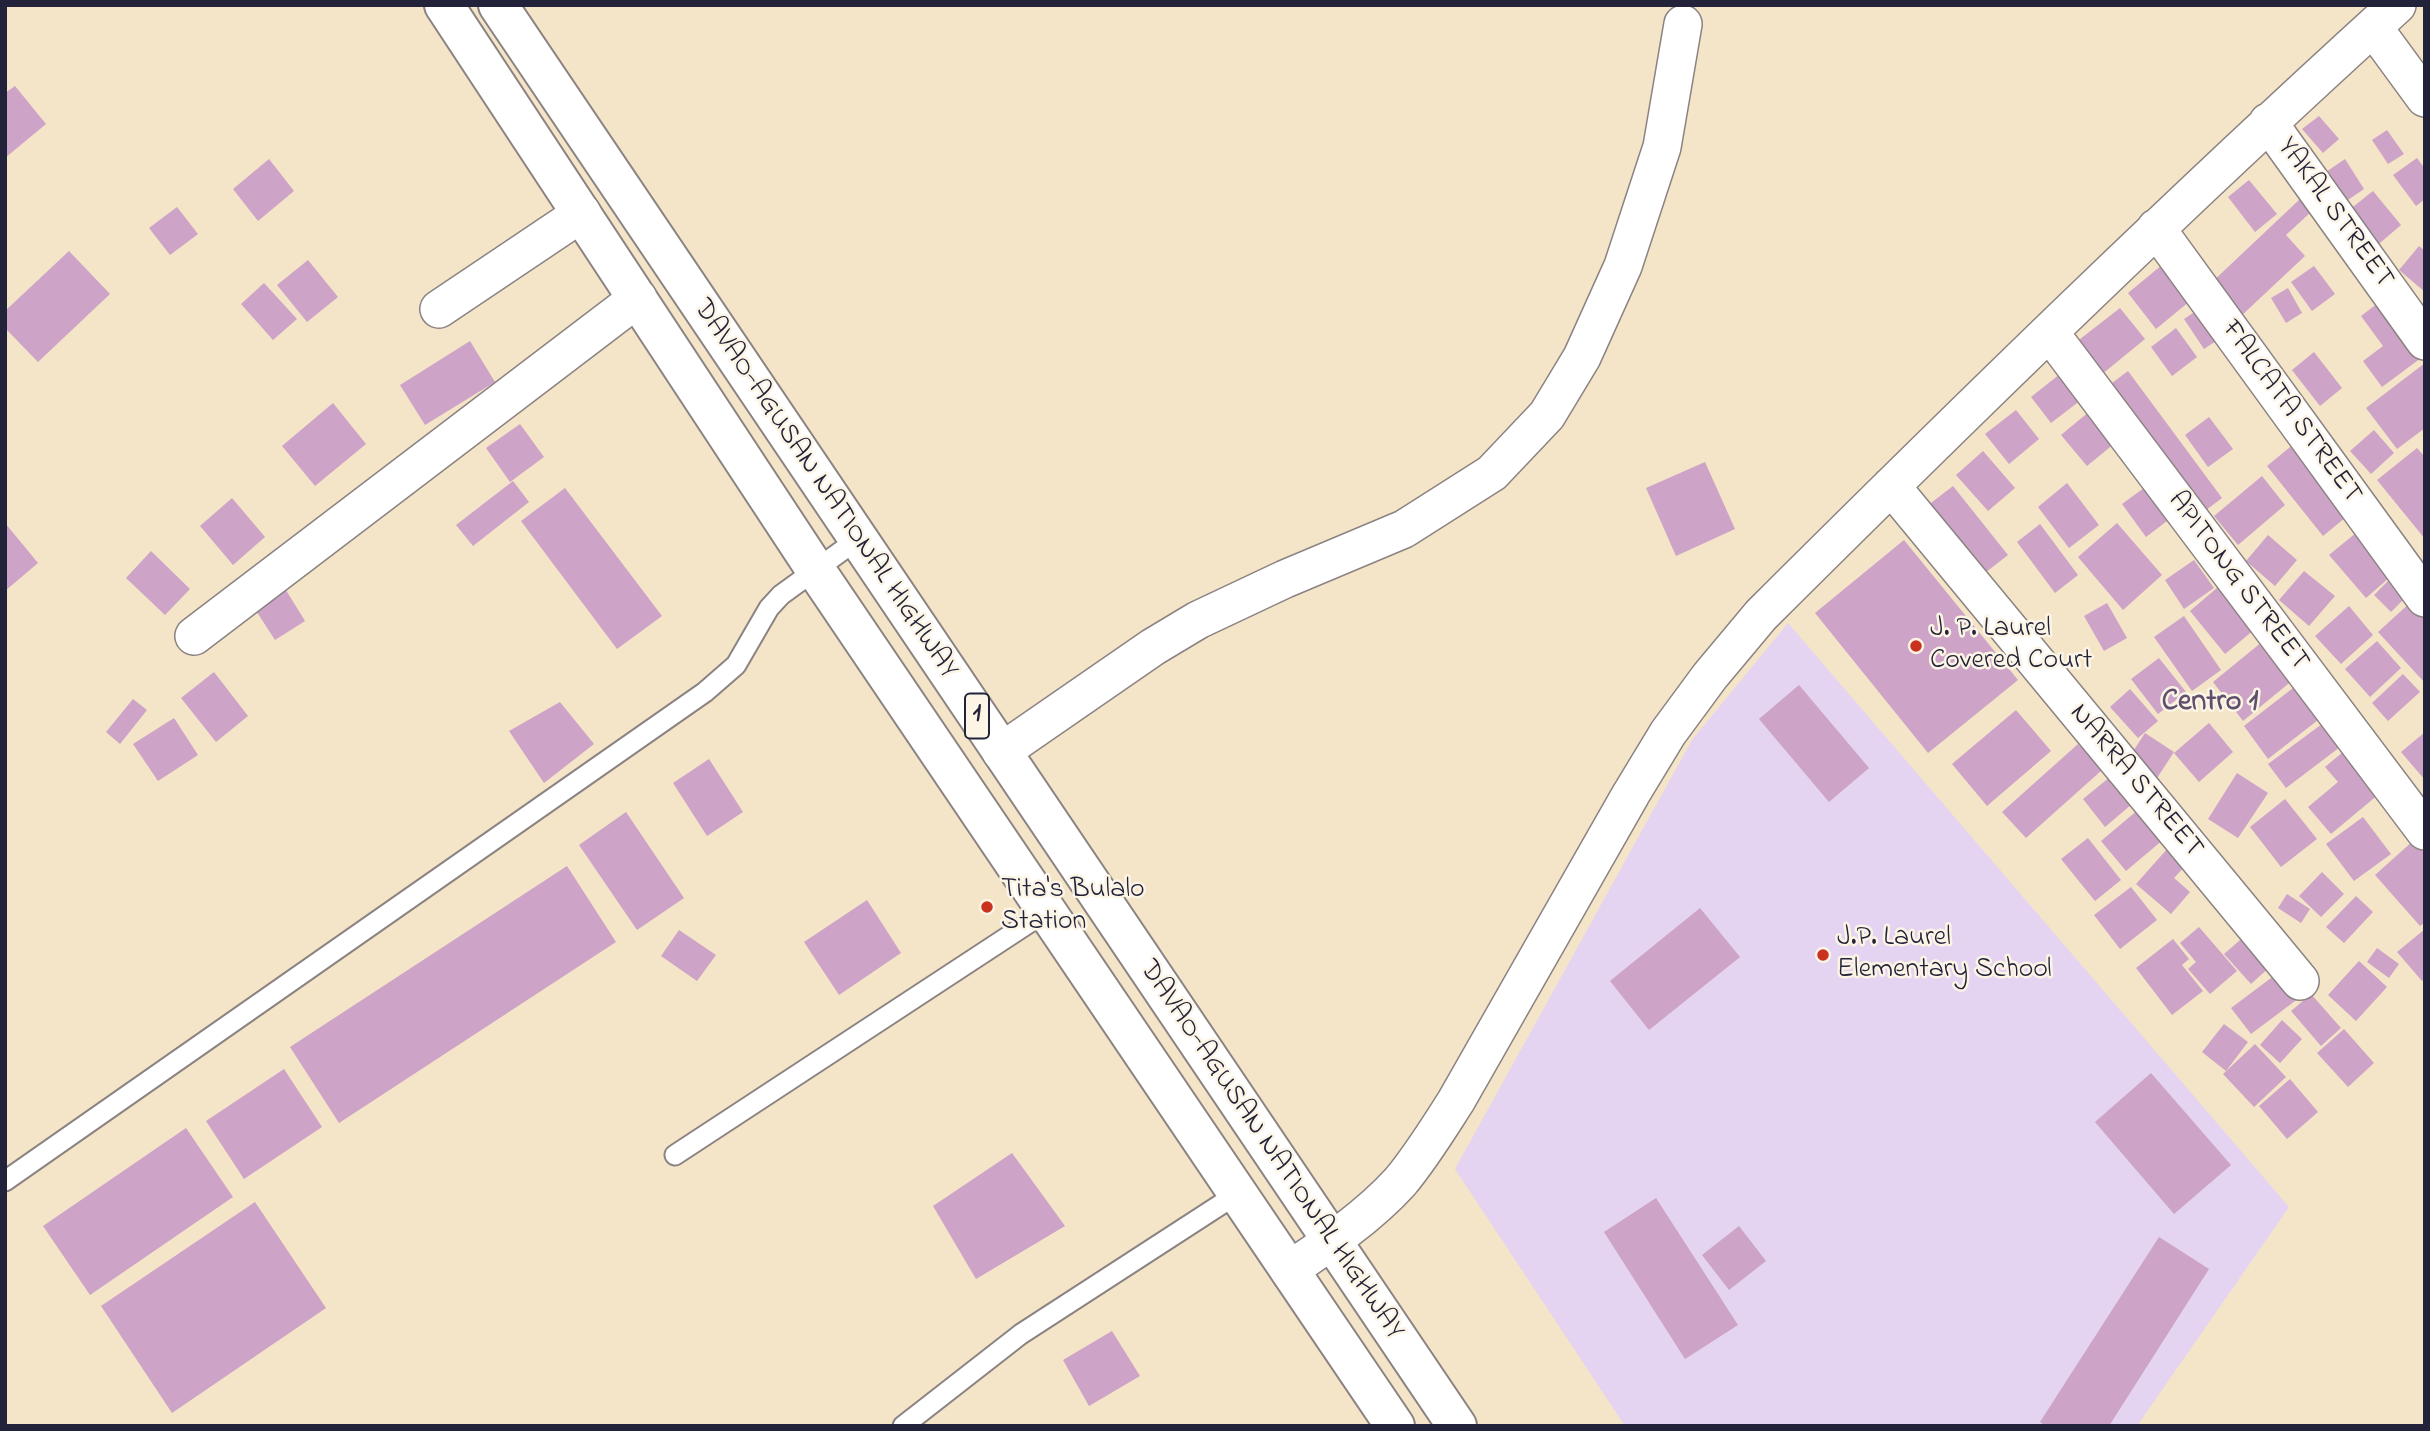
<!DOCTYPE html>
<html>
<head>
<meta charset="utf-8">
<style>
  body { margin:0 }
  #map { position:relative; width:2430px; height:1431px; overflow:hidden; background:#f4e4c8; font-family:"Indie Flower",sans-serif }
  canvas { display:block }
  .frame { position:absolute; inset:0; border:7px solid #22223b; pointer-events:none }
</style>
</head>
<body>
<div id="map">
<canvas width="2430" height="1431"></canvas>
<div class="frame"></div>
</div>
<script>
const context = document.querySelector('canvas').getContext('2d');
context.lineJoin = 'round';
function paint(path, color) {
  context.fillStyle = color;
  context.fill(path, 'evenodd');
}
function trace(path, color, width, dash) {
  context.strokeStyle = color;
  context.lineWidth = width;
  context.lineCap = dash ? 'butt' : 'round';
  context.setLineDash(dash || []);
  context.stroke(path);
}
function drawText(font, color, halo, rows, align = 'center') {
  context.font = font + ' "Indie Flower",sans-serif';
  context.lineWidth = 5;
  context.setLineDash([]);
  context.textBaseline = 'middle';
  context.strokeStyle = halo;
  context.fillStyle = color;
  for (const [text, x, y, turn = 0] of rows) {
    context.save();
    context.translate(x, y);
    context.rotate((+turn || 0) * Math.PI / 180);
    context.textAlign = isNaN(turn) ? turn : align;
    if (halo) context.strokeText(text, 0, 0);
    context.fillText(text, 0, 0);
    context.restore();
  }
}
const built = new Path2D(`
  M 1788,623 L 2289,1207 L 2137,1426 L 1625,1426 L 1455,1169 L 1692,740 Z`);
const building = new Path2D(`
  M 15,86 L 46,124 L 5,158 L 5,93 Z
  M 2319,116 L 2339,139 L 2323,153 L 2302,129 Z
  M 2387,130 L 2404,154 L 2388,164 L 2372,140 Z
  M 2417,158 L 2425,169 L 2425,199 L 2416,206 L 2393,175 Z
  M 269,159 L 294,191 L 258,221 L 233,189 Z
  M 2345,159 L 2364,189 L 2342,204 L 2323,174 Z
  M 2249,180 L 2277,214 L 2255,232 L 2228,197 Z
  M 2373,191 L 2401,225 L 2373,249 L 2344,214 Z
  M 2300,199 L 2312,211 L 2286,235 L 2305,256 L 2240,317 L 2210,284 Z
  M 177,207 L 198,234 L 170,255 L 149,228 Z
  M 2419,246 L 2425,251 L 2425,292 L 2399,270 Z
  M 69,251 L 110,294 L 38,362 L 5,328 L 5,311 Z
  M 308,260 L 338,297 L 307,322 L 277,285 Z
  M 2162,265 L 2190,301 L 2156,329 L 2128,293 Z
  M 2314,266 L 2335,294 L 2312,311 L 2291,282 Z
  M 264,283 L 297,319 L 273,340 L 241,304 Z
  M 2288,288 L 2302,313 L 2286,323 L 2271,298 Z
  M 2386,297 L 2425,355 L 2382,387 L 2363,361 L 2383,346 L 2361,316 Z
  M 2202,307 L 2222,337 L 2204,349 L 2184,319 Z
  M 2120,308 L 2145,339 L 2101,375 L 2075,343 Z
  M 2176,328 L 2197,357 L 2172,376 L 2151,347 Z
  M 470,341 L 495,382 L 425,425 L 400,385 Z
  M 2314,352 L 2342,388 L 2320,406 L 2292,370 Z
  M 2425,363 L 2425,428 L 2397,449 L 2366,408 Z
  M 2128,371 L 2222,498 L 2202,513 L 2108,386 Z
  M 2060,374 L 2081,400 L 2051,423 L 2031,397 Z
  M 333,403 L 366,444 L 315,486 L 282,446 Z
  M 2016,410 L 2039,439 L 2009,464 L 1985,434 Z
  M 2090,411 L 2115,443 L 2087,466 L 2061,435 Z
  M 2209,417 L 2233,449 L 2208,467 L 2185,435 Z
  M 520,424 L 544,457 L 510,482 L 486,448 Z
  M 2374,430 L 2394,453 L 2371,474 L 2350,451 Z
  M 2295,443 L 2351,513 L 2323,536 L 2267,466 Z
  M 2417,448 L 2425,457 L 2425,539 L 2377,480 Z
  M 1983,451 L 2015,488 L 1988,511 L 1956,475 Z
  M 1705,462 L 1735,529 L 1676,556 L 1646,488 Z
  M 2262,476 L 2285,505 L 2238,545 L 2214,516 Z
  M 513,481 L 529,502 L 473,546 L 456,525 Z
  M 2067,483 L 2099,525 L 2069,548 L 2038,507 Z
  M 1953,486 L 2008,555 L 1981,576 L 1927,506 Z
  M 565,488 L 662,616 L 617,649 L 521,521 Z
  M 2144,488 L 2167,521 L 2146,537 L 2122,504 Z
  M 232,498 L 265,537 L 233,565 L 200,526 Z
  M 5,523 L 38,563 L 5,591 Z
  M 2117,523 L 2162,575 L 2123,610 L 2078,557 Z
  M 2040,524 L 2078,575 L 2055,593 L 2017,542 Z
  M 2362,528 L 2398,570 L 2366,598 L 2329,555 Z
  M 2268,535 L 2297,560 L 2275,586 L 2246,561 Z
  M 1904,540 L 2018,680 L 1928,753 L 1815,613 Z
  M 151,551 L 190,589 L 165,615 L 126,578 Z
  M 2194,560 L 2214,588 L 2184,609 L 2165,580 Z
  M 2304,571 L 2335,596 L 2309,626 L 2279,600 Z
  M 2394,575 L 2411,592 L 2391,612 L 2374,595 Z
  M 2225,581 L 2261,624 L 2225,654 L 2190,611 Z
  M 284,587 L 305,621 L 275,640 L 253,606 Z
  M 2412,601 L 2425,615 L 2425,683 L 2378,632 Z
  M 2107,603 L 2127,638 L 2104,651 L 2084,616 Z
  M 2349,606 L 2373,635 L 2341,664 L 2315,636 Z
  M 2184,616 L 2221,670 L 2192,691 L 2154,637 Z
  M 2268,637 L 2299,675 L 2243,721 L 2213,682 Z
  M 2377,641 L 2401,668 L 2370,697 L 2345,669 Z
  M 2159,658 L 2186,692 L 2158,714 L 2131,679 Z
  M 214,672 L 248,716 L 216,742 L 181,698 Z
  M 2403,674 L 2420,692 L 2388,721 L 2372,703 Z
  M 2302,681 L 2327,713 L 2268,759 L 2244,726 Z
  M 1799,685 L 1869,768 L 1829,802 L 1759,719 Z
  M 2130,689 L 2158,721 L 2138,738 L 2110,707 Z
  M 133,699 L 147,710 L 120,744 L 106,732 Z
  M 560,702 L 594,744 L 544,783 L 509,731 Z
  M 2016,710 L 2051,751 L 1987,806 L 1952,764 Z
  M 174,718 L 198,755 L 158,781 L 133,744 Z
  M 2326,721 L 2344,744 L 2286,788 L 2268,764 Z
  M 2209,723 L 2233,752 L 2199,782 L 2174,753 Z
  M 2425,732 L 2425,780 L 2401,752 Z
  M 2145,733 L 2174,752 L 2157,778 L 2128,759 Z
  M 2078,744 L 2102,770 L 2026,838 L 2002,812 Z
  M 2349,747 L 2385,789 L 2331,834 L 2308,807 L 2338,782 L 2325,767 Z
  M 709,759 L 743,812 L 707,836 L 673,783 Z
  M 2237,773 L 2268,793 L 2238,838 L 2208,819 Z
  M 2110,777 L 2132,804 L 2105,827 L 2083,799 Z
  M 2285,799 L 2317,839 L 2281,867 L 2250,827 Z
  M 2139,809 L 2164,839 L 2126,871 L 2101,841 Z
  M 626,812 L 684,898 L 637,930 L 579,845 Z
  M 2363,817 L 2391,854 L 2354,881 L 2326,844 Z
  M 2088,838 L 2121,880 L 2095,901 L 2061,859 Z
  M 2413,841 L 2425,854 L 2425,922 L 2420,926 L 2375,875 Z
  M 2168,848 L 2187,864 L 2174,878 L 2190,892 L 2171,914 L 2136,884 Z
  M 567,866 L 616,942 L 339,1123 L 290,1047 Z
  M 2322,872 L 2344,894 L 2321,917 L 2299,896 Z
  M 2131,887 L 2157,920 L 2120,949 L 2094,915 Z
  M 2287,894 L 2310,909 L 2301,923 L 2278,908 Z
  M 2356,896 L 2373,912 L 2344,943 L 2326,927 Z
  M 867,900 L 901,953 L 839,995 L 804,942 Z
  M 1700,908 L 1740,957 L 1649,1030 L 1610,981 Z
  M 2199,927 L 2237,971 L 2210,994 L 2188,969 L 2196,962 L 2180,943 Z
  M 2425,929 L 2425,978 L 2422,981 L 2397,952 Z
  M 679,930 L 716,955 L 697,981 L 661,956 Z
  M 2247,934 L 2273,964 L 2251,984 L 2224,954 Z
  M 2173,939 L 2189,959 L 2182,965 L 2203,991 L 2172,1015 L 2136,968 Z
  M 2377,948 L 2399,964 L 2389,978 L 2367,962 Z
  M 2359,961 L 2387,987 L 2356,1021 L 2328,995 Z
  M 2283,969 L 2303,995 L 2251,1034 L 2231,1008 Z
  M 2311,994 L 2341,1028 L 2321,1046 L 2291,1011 Z
  M 2282,1020 L 2302,1039 L 2280,1063 L 2260,1045 Z
  M 2224,1024 L 2248,1042 L 2226,1071 L 2202,1052 Z
  M 2344,1029 L 2374,1063 L 2348,1087 L 2317,1053 Z
  M 2255,1044 L 2286,1077 L 2254,1107 L 2223,1074 Z
  M 284,1069 L 322,1127 L 244,1179 L 206,1121 Z
  M 2151,1073 L 2231,1165 L 2174,1214 L 2095,1122 Z
  M 2290,1079 L 2318,1112 L 2287,1139 L 2259,1106 Z
  M 186,1128 L 233,1197 L 90,1295 L 43,1226 Z
  M 1012,1153 L 1065,1226 L 976,1279 L 933,1206 Z
  M 1656,1198 L 1738,1325 L 1685,1359 L 1604,1232 Z
  M 255,1202 L 326,1308 L 172,1413 L 101,1306 Z
  M 1739,1226 L 1766,1261 L 1729,1290 L 1702,1255 Z
  M 2159,1237 L 2209,1269 L 2109,1426 L 2046,1426 L 2040,1422 Z
  M 1112,1331 L 1140,1376 L 1089,1406 L 1063,1360 Z`);
const lane = new Path2D(`
  M 675,1155 L 1047,911
  M 5,1181 L 705,692 L 736,665 L 769,608 L 781,595 L 858,539
  M 903,1426 L 1021,1334 L 1237,1194`);
const street = new Path2D(`
  M 2373,27 L 2425,98
  M 2268,122 L 2425,341
  M 2156,228 L 2425,598
  M 439,309 L 582,213
  M 2050,333 L 2425,831
  M 1891,486 L 2300,981
  M 194,636 L 638,298
  M 1001,752 L 1153,647 L 1198,620 L 1285,579 L 1404,529 L 1492,473 L 1547,415 L 1582,357 L 1623,266 L 1662,147 L 1683,24
  M 1289,1270 C 1328,1244 1368,1217 1400,1182 C 1421,1157 1438,1129 1456,1101 L 1631,794 L 1668,733 L 1710,676 L 1761,615 C 1969,408 2179,203 2397,5`);
const highway = new Path2D(`
  M 444,5 L 815,569 L 1395,1426
  M 498,5 L 1457,1426`);
const markers = [
  [1916,646,7,"#c8321e"],
  [987,907,7,"#c8321e"],
  [1823,955,7,"#c8321e"]
];
const shields = [
  [977,716,24]
];
const shieldNames = [
  ["1",977,716]
];
const streetNames = [
  ["YAKAL STREET",2334,214,54],
  ["FALCATA STREET",2290,413,54],
  ["DAVAO-AGUSAN NATIONAL HIGHWAY",824,490,56],
  ["APITONG STREET",2237,582,53],
  ["NARRA STREET",2135,782,50],
  ["DAVAO-AGUSAN NATIONAL HIGHWAY",1270,1151,56]
];
const poiNames = [
  ["J. P. Laurel",1930,630],
  ["Covered Court",1930,662],
  ["Tita's Bulalo",1001,891],
  ["Station",1001,923],
  ["J.P. Laurel",1837,939],
  ["Elementary School",1837,971]
];
const neighbourhoodNames = [
  ["Centro 1",2210,704]
];
paint(built, '#e4d3f1');
paint(building, '#cda3c7');
trace(lane, '#8b8382', 23);
trace(street, '#8b8382', 40);
trace(highway, '#8b8382', 42);
trace(lane, '#fff', 19);
trace(street, '#fff', 37);
trace(highway, '#fff', 38);
for (const [x, y, r, color] of markers) {
  const dot = new Path2D();
  dot.arc(x, y, r, 0, 2 * Math.PI);
  context.fillStyle = color;
  context.fill(dot);
  trace(dot, '#fcf5e5', 2.5);
}
for (const [x, y, w] of shields) {
  const box = new Path2D();
  box.roundRect(x - w / 2, y - 22.5, w, 45, 5);
  context.fillStyle = '#fcf5e5';
  context.fill(box);
  trace(box, '#22223b', 2);
}
drawText('bold 26px', '#22223b', null, shieldNames);
drawText('28px', '#22223b', '#fcf5e5', streetNames);
drawText('28px', '#22223b', '#fcf5e5', poiNames, 'left');
drawText('bold 30px', '#5e4f6c', '#fcf5e5', neighbourhoodNames);
</script>
</body>
</html>
